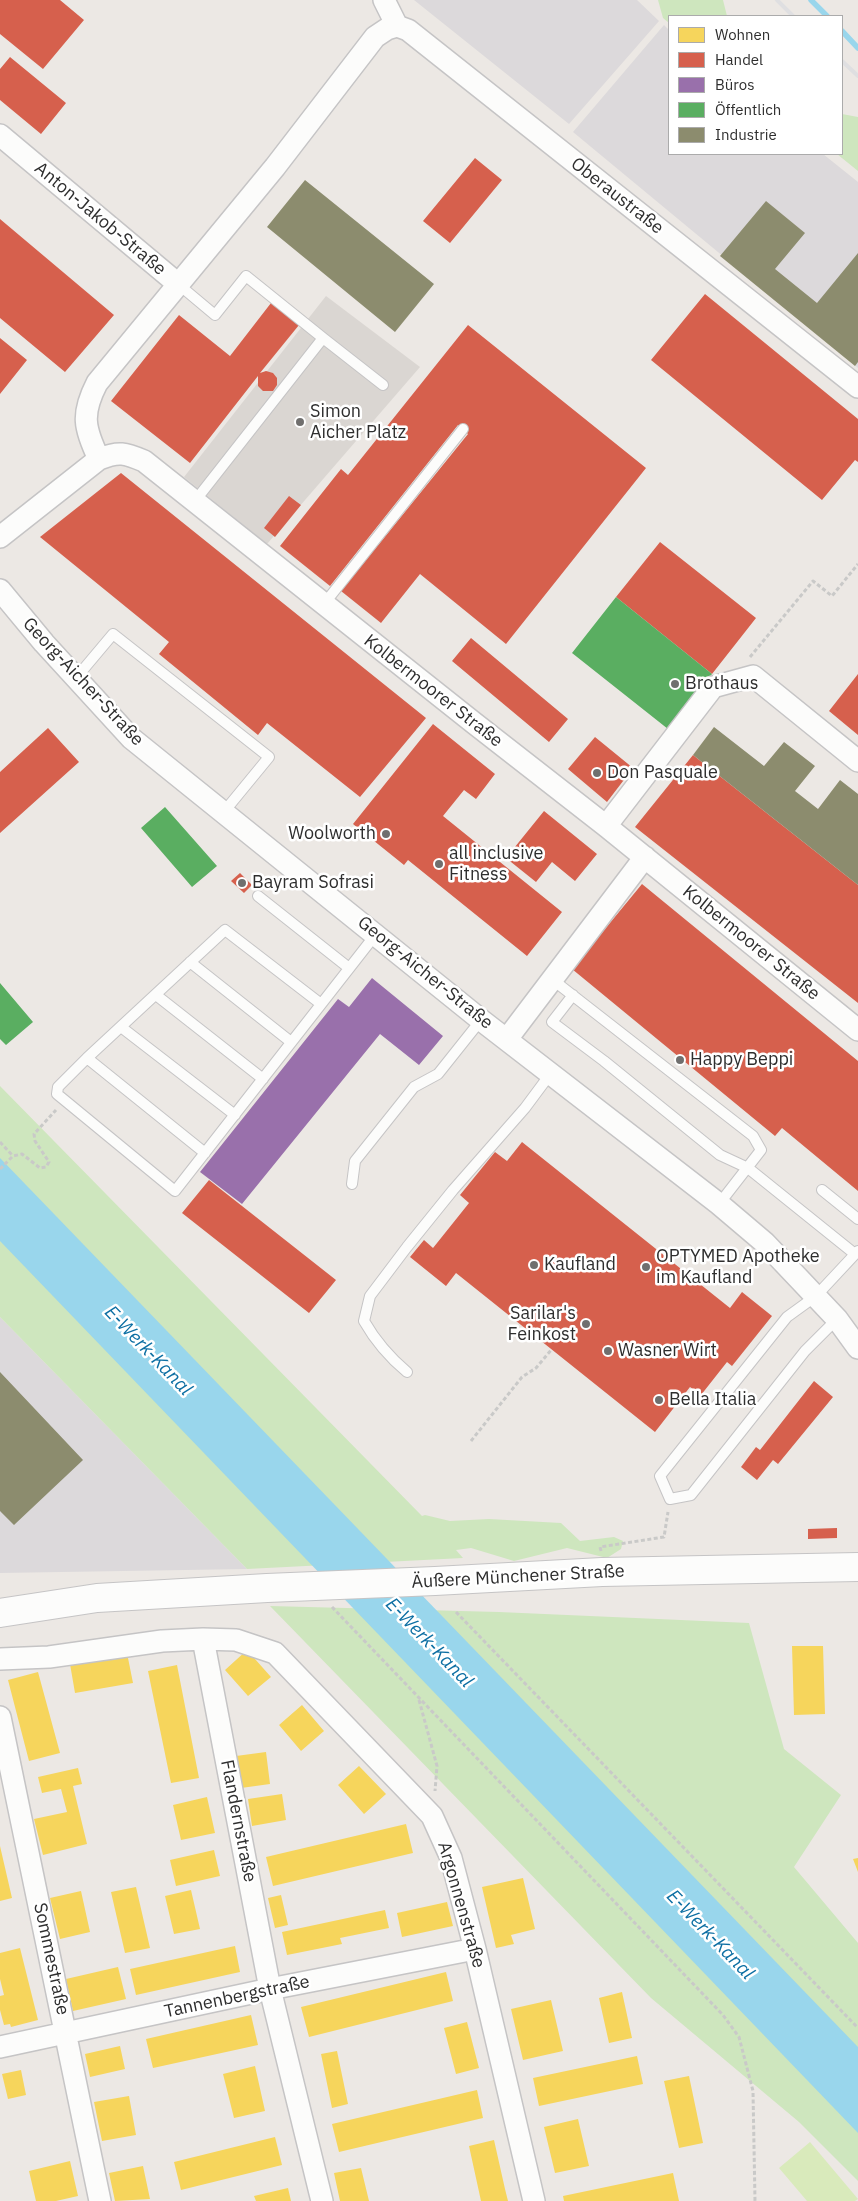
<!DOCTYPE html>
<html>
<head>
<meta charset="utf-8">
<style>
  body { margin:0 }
  #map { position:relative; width:858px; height:2201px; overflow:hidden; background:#ece8e4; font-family:"IBM Plex Sans",sans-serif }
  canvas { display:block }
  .legend { position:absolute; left:668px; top:15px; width:175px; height:140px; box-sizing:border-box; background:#fff; border:1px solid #ababab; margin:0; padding:6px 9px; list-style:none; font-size:15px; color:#2e2e2e }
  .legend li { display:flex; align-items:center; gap:10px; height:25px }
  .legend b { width:25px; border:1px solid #ababab }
</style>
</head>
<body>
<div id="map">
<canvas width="858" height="2201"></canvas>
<ul class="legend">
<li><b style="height:14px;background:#f6d55c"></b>Wohnen</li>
<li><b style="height:14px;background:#d6604d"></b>Handel</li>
<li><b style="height:14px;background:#9970ab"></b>Büros</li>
<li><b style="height:14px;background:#5aae61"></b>Öffentlich</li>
<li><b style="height:14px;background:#8c8c6e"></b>Industrie</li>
</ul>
</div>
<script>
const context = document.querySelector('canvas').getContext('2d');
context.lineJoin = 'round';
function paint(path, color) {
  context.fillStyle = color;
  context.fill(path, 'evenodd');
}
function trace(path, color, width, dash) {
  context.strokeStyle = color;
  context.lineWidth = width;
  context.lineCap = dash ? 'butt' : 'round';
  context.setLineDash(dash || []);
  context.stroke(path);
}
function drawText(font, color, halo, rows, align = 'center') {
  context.font = font + ' "IBM Plex Sans",sans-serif';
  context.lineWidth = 5;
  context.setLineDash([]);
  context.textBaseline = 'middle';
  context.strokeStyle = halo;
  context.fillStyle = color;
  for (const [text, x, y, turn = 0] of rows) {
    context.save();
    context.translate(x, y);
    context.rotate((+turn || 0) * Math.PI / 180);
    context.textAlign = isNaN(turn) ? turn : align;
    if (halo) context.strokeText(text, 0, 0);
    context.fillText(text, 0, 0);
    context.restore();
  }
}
const industrial = new Path2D(`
  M 414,0 L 637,0 L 659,21 L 569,124 Z
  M 664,25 L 669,30 L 669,154 L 823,154 L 858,182 L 858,368 L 573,132 Z
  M 0,1317 L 247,1569 L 0,1573 Z`);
const green = new Path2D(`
  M 658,0 L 723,0 L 727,16 L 669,16 L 669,23 L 663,18 Z
  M 842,114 L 858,117 L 858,171 L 837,154 L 842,154 Z
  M 0,1086 L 422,1516 L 425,1515 L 450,1521 L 489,1519 L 561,1523 L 580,1541 L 614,1537 L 623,1541 L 621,1549 L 607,1558 L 567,1548 L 514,1561 L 471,1548 L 456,1550 L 463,1558 L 247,1569 L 0,1317 Z
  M 270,1606 L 499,1612 L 749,1623 L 784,1749 L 841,1795 L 794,1867 L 858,1943 L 858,2181 L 799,2122 L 651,1998 Z`);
const pitch = new Path2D(`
  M 810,2142 L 858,2199 L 855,2201 L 807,2201 L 779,2168 Z`);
const plaza = new Path2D(`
  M 326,296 L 420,367 L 267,544 L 184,477 Z`);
const water = new Path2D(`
  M 0,1158 L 858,2047 L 858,2133 L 0,1241 Z`);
const homes = new Path2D(`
  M 792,1646 L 823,1646 L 825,1714 L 794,1715 Z
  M 247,1650 L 271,1677 L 248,1696 L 225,1670 Z
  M 127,1653 L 133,1683 L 75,1693 L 70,1664 Z
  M 177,1665 L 199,1778 L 171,1783 L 148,1671 Z
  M 38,1672 L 60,1753 L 29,1761 L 8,1680 Z
  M 302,1705 L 324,1731 L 301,1751 L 279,1725 Z
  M 266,1752 L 270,1784 L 241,1788 L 236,1756 Z
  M 359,1766 L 386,1794 L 364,1814 L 338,1785 Z
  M 78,1768 L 82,1784 L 73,1786 L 87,1844 L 43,1855 L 34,1819 L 67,1812 L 61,1789 L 42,1793 L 38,1777 Z
  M 282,1794 L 286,1820 L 252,1826 L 248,1799 Z
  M 207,1797 L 215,1833 L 181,1840 L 173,1805 Z
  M 406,1824 L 413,1853 L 273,1886 L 266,1857 Z
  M 0,1846 L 12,1898 L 0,1901 Z
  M 214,1850 L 220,1876 L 176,1886 L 170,1860 Z
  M 858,1858 L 858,1872 L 853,1859 Z
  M 523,1878 L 535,1929 L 511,1935 L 514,1944 L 496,1948 L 482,1887 Z
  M 136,1887 L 150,1948 L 125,1953 L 111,1892 Z
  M 191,1890 L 200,1929 L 174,1934 L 165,1896 Z
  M 81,1891 L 90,1932 L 60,1939 L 50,1898 Z
  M 281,1895 L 288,1925 L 275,1928 L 268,1898 Z
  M 447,1902 L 453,1926 L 402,1937 L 397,1913 Z
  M 385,1910 L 389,1928 L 340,1938 L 342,1944 L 287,1955 L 282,1932 Z
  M 235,1946 L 240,1972 L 136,1995 L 130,1969 Z
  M 20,1948 L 38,2020 L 11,2027 L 10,2024 L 4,2025 L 0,2010 L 0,1996 L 4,1995 L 0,1979 L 0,1953 Z
  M 118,1967 L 126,1999 L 73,2011 L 66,1979 Z
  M 446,1972 L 453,2001 L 309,2037 L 301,2007 Z
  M 622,1992 L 632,2038 L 609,2043 L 599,1998 Z
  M 551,2000 L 563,2051 L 523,2060 L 511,2009 Z
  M 251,2015 L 258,2045 L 153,2068 L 146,2039 Z
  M 467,2022 L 479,2068 L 456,2074 L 444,2028 Z
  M 120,2046 L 125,2069 L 90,2077 L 85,2054 Z
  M 337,2051 L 348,2104 L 332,2108 L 321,2054 Z
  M 637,2056 L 643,2084 L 539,2106 L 533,2078 Z
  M 255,2066 L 265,2111 L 234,2118 L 223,2074 Z
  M 21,2070 L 26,2095 L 8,2099 L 2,2074 Z
  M 689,2076 L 703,2143 L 679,2148 L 664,2081 Z
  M 477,2090 L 483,2118 L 339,2152 L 332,2124 Z
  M 129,2096 L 136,2135 L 102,2141 L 94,2102 Z
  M 578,2119 L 589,2166 L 555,2173 L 544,2127 Z
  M 275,2137 L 282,2165 L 181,2190 L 174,2162 Z
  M 494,2140 L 505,2189 L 508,2201 L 481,2201 L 469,2146 Z
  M 70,2161 L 78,2196 L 56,2201 L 36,2201 L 29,2171 Z
  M 143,2166 L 150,2199 L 115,2201 L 109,2173 Z
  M 361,2168 L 369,2201 L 340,2201 L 334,2173 Z
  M 673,2173 L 679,2201 L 564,2201 L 563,2196 Z
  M 288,2188 L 291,2201 L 256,2201 L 254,2196 Z`);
const shops = new Path2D(`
  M 0,0 L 60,0 L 84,20 L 43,69 L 0,34 Z
  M 10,57 L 66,103 L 41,134 L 0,100 L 0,69 Z
  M 475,158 L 502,180 L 450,243 L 423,221 Z
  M 0,219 L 114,315 L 65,372 L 0,318 Z
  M 705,294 L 858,419 L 858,462 L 855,460 L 822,500 L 651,360 Z
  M 271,303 L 299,325 L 260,373 L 266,371 L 273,373 L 277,378 L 277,385 L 273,391 L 263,391 L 258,386 L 258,376 L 190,463 L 111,401 L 179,315 L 230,356 Z
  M 468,325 L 646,468 L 506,644 L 420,574 L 381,623 L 341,591 L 468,434 L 458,425 L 330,586 L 280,546 L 341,469 L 348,475 Z
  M 0,338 L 27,360 L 0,394 Z
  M 121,473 L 426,718 L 360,797 L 267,723 L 258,735 L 159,654 L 169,642 L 40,537 Z
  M 289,496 L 301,505 L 275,537 L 264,528 Z
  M 660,542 L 756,618 L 712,674 L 616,597 Z
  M 471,638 L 568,719 L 549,742 L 452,661 Z
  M 858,674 L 858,735 L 829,711 Z
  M 433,724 L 495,774 L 476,799 L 464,790 L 443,816 L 562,912 L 527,956 L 408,860 L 404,865 L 353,824 Z
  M 48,728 L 79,762 L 0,833 L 0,772 Z
  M 595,737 L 633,768 L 607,802 L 568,769 Z
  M 693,755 L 858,885 L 858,1003 L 635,827 Z
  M 544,811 L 597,854 L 575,881 L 552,862 L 536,882 L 506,858 Z
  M 240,873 L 252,885 L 244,893 L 231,881 Z
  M 642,884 L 858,1061 L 858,1191 L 782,1128 L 775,1136 L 572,969 Z
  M 522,1142 L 730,1308 L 742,1292 L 772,1316 L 732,1366 L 727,1362 L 701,1395 L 690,1387 L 655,1432 L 456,1273 L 446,1286 L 410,1257 L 424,1240 L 433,1248 L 469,1203 L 460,1195 L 495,1152 L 507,1161 Z
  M 209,1180 L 336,1280 L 309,1313 L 182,1213 Z
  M 814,1381 L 833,1397 L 778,1464 L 773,1460 L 757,1480 L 741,1467 L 756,1447 L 760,1450 Z
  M 837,1528 L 837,1538 L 808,1539 L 808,1529 Z`);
const offices = new Path2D(`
  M 372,978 L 443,1036 L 419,1065 L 380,1034 L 242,1204 L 200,1172 L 338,999 L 349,1007 Z`);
const public = new Path2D(`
  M 616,597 L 712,674 L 668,729 L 572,653 Z
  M 165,807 L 217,866 L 192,887 L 141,828 Z
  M 0,983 L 33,1022 L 6,1045 L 0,1039 Z`);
const industry = new Path2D(`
  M 305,180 L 434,284 L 395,332 L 267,227 Z
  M 766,201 L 805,233 L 775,269 L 817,303 L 858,253 L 858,362 L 855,366 L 720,256 Z
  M 714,727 L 764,766 L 784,742 L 815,766 L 795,791 L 818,809 L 840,780 L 858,794 L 858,885 L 693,755 Z
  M 0,1372 L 83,1460 L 14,1525 L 0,1511 Z`);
const stream = new Path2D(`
  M 811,0 L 827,16
  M 842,31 L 858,48`);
const path = new Path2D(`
  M 750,657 L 813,581 L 832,596 L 858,564
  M 0,1142 L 13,1156
  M 0,1169 L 13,1156 L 22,1154 L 40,1168 L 46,1167 L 49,1162 L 35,1141 L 34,1134 L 56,1110
  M 471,1441 L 522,1377 L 536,1368 L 552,1349
  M 601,1551 L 600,1547 L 664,1537 L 668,1512
  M 332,1607 L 723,2015 L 739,2037 L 753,2091 L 755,2201
  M 456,1612 L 858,2028
  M 419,1700 L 437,1766 L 435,1791`);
const lane = new Path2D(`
  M 178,284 L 215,315 L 246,276 L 323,338
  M 195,501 L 323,338 L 383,385
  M 324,604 L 463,429
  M 76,678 L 113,634 L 269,757 L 223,813
  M 258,896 L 349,968
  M 190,962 L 291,1042
  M 553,980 L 753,1136 L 761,1150 L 719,1204
  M 156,995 L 263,1079
  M 573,995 L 552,1022 L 604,1061 L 720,1155 L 748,1168 L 855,1254
  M 321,1004 L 225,930 L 87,1058 L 58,1087 L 57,1094 L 175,1191 L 376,934
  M 121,1027 L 235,1115
  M 87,1058 L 205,1153
  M 352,1184 L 355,1161 L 414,1087 L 438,1074 L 481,1020
  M 822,1190 L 858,1219
  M 837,1319 L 805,1351 L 691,1495 L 670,1499 L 660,1476 L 787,1317 L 816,1296 L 858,1251
  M 407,1372 C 389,1357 376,1342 364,1321 L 370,1296 L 407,1247 L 453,1190 L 525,1108 L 551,1073`);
const street = new Path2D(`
  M 384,0 L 397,26 L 408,30 L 858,387
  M 0,135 L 178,284
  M 99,459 C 84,428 81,414 97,383 L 275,167 L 375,37 L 387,29 L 397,26
  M 0,537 L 99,459 C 119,451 125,453 144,461 L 474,723 L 606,826 L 858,1030
  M 0,590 L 44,643 L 131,738 L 481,1020 L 719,1204 L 765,1243 L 802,1282 L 837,1319 L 858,1348
  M 606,826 L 713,687 L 753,676 L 858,761
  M 507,1039 L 645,857
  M 203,1639 L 270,1989 L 322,2201
  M 0,1659 L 49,1657 L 162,1641 L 203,1639 L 236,1640 L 275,1653 L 432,1816 L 451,1858 L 475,1949 L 534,2201
  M 0,1717 L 100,2201
  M 0,2047 L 270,1989 L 475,1949`);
const secondary = new Path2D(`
  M 0,1613 L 97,1598 L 267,1588 L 435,1581 L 602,1572 L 858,1567`);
const rail = new Path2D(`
  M 777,0 L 793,16
  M 842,61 L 858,76`);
const markers = [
  [300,422,5,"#706f6e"],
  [675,684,5,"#706f6e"],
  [597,773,5,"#706f6e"],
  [386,834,5,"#706f6e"],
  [439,864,5,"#706f6e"],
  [242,883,5,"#706f6e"],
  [680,1060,5,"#706f6e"],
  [534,1265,5,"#706f6e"],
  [646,1267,5,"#706f6e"],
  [586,1324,5,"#706f6e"],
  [608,1351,5,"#706f6e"],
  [659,1400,5,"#706f6e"]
];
const streetNames = [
  ["Oberaustraße",617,196,38],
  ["Anton-Jakob-Straße",100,219,40],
  ["Georg-Aicher-Straße",83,682,47],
  ["Kolbermoorer Straße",433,691,38],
  ["Kolbermoorer Straße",751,943,39],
  ["Georg-Aicher-Straße",425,973,39],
  ["Äußere Münchener Straße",518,1577,-3],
  ["Flandernstraße",238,1821,79],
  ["Argonnenstraße",461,1905,74],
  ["Sommestraße",51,1959,78],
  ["Tannenbergstraße",237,1997,-12]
];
const poiNames = [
  ["Simon",310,412],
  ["Aicher Platz",310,433],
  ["Brothaus",685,684],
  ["Don Pasquale",607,773],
  ["Woolworth",376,834,"right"],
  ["all inclusive",449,854],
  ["Fitness",449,875],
  ["Bayram Sofrasi",252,883],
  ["Happy Beppi",690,1060],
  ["OPTYMED Apotheke",656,1257],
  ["im Kaufland",656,1278],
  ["Kaufland",544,1265],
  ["Sarilar's",576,1314,"right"],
  ["Feinkost",576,1335,"right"],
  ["Wasner Wirt",618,1351],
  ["Bella Italia",669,1400]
];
const waterNames = [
  ["E-Werk-Kanal",148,1351,46],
  ["E-Werk-Kanal",429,1643,46],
  ["E-Werk-Kanal",710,1935,46]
];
paint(industrial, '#dcd9db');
paint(green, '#cee6be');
paint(pitch, '#d9eabb');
paint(plaza, '#dad6d2');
paint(water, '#99d6ec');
paint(homes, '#f6d55c');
paint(shops, '#d6604d');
paint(offices, '#9970ab');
paint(public, '#5aae61');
paint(industry, '#8c8c6e');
trace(stream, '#99d6ec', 5.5);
trace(lane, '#c5c4c5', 12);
trace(street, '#c5c4c5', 24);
trace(secondary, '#c5c4c5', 30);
trace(path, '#c9c9c8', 3, [4, 2.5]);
trace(lane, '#fcfcfb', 10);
trace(street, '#fcfcfb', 21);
trace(secondary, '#fcfcfb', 28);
trace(rail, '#dfdfe1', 4);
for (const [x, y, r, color] of markers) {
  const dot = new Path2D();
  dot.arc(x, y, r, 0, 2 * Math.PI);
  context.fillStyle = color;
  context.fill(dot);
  trace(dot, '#fff', 2);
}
drawText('18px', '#2e2e2e', '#fff', streetNames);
drawText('18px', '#2e2e2e', '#fff', poiNames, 'left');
drawText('italic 19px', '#0d6fa3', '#fff', waterNames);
</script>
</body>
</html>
